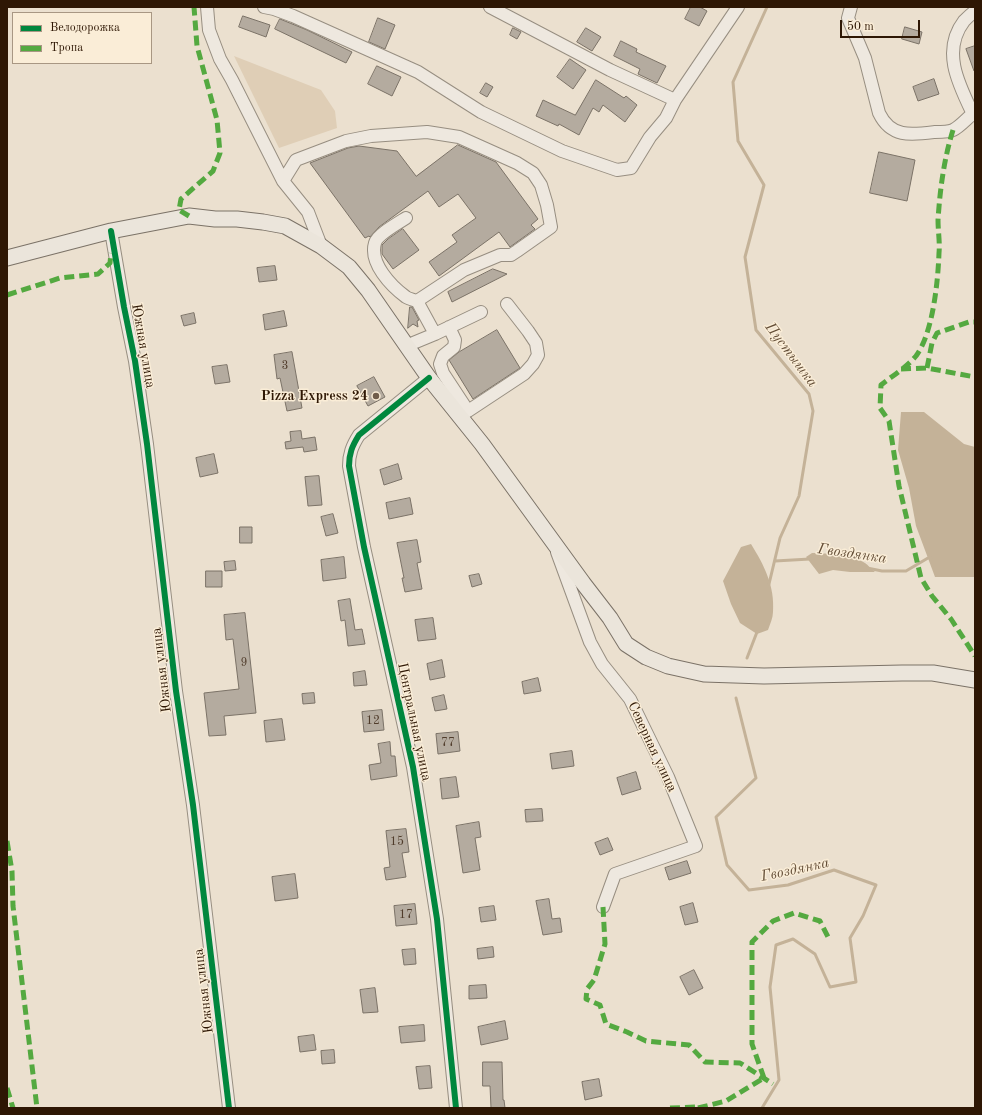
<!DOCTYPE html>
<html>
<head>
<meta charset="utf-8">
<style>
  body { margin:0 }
  #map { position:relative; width:982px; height:1115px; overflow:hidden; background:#ebe0cf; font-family:"Old Standard TT",serif }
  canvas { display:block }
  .frame { position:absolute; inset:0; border:8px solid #2e1704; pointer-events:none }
  .legend { position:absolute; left:12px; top:12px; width:140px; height:52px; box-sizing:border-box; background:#faedd7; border:1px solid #a89783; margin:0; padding:5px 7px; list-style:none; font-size:12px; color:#2e1704 }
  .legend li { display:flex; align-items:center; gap:8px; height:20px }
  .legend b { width:20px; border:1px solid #a89783 }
  .scale { position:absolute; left:840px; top:20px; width:80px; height:18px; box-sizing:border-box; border:2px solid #2e1704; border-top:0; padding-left:5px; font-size:12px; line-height:14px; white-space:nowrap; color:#2e1704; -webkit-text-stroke:3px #faedd7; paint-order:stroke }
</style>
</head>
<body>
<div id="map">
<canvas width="982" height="1115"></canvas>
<div class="frame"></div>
<ul class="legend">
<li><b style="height:5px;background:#00873e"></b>Велодорожка</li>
<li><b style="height:5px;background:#54a940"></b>Тропа</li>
</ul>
<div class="scale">50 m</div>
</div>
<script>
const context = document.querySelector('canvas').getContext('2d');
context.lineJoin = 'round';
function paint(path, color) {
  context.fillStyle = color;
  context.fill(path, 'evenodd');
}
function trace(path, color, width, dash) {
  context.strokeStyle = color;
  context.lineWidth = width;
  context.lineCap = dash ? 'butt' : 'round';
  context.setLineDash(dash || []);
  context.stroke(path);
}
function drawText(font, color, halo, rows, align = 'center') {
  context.font = font + ' "Old Standard TT",serif';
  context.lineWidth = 3;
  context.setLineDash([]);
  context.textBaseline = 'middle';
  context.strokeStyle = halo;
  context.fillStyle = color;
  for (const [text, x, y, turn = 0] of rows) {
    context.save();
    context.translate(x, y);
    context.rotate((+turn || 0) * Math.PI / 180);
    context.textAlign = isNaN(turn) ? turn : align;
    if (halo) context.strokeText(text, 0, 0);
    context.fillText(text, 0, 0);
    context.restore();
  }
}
const green = new Path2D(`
  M 234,56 L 321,90 L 335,111 L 337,128 L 279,148 Z`);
const water = new Path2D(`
  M 901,412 L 924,412 L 964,444 L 975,447 L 975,577 L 935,577 L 916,526 L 909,488 L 898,450 Z
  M 751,544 C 764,565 775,586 773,612 C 773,618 770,624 768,630 L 757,634 L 740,623 L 731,604 L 723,581 L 741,547 Z
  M 812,553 C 827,553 852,555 865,563 C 868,565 871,569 875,572 L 850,572 L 833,570 L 819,574 L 806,557 Z`);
const stream = new Path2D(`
  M 767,7 L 733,82 L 738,141 L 764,185 L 745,257 L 756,330 L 809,394 L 813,411 L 799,496 L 780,538 L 769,584
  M 775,561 L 810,559
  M 867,568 L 882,571 L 906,571 L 928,558 L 931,558
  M 747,658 L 757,632
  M 736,698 L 756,778 L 716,817 L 727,865 L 749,890 L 788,885 L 834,870 L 876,885 L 863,916 L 850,938 L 856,982 L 830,987 L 815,954 L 793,939 L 776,945 L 770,987 L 779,1080 L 762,1108`);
const building = new Path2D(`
  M 691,7 L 700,7 L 707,11 L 699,26 L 685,19 Z
  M 243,16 L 270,25 L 266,37 L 239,27 Z
  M 378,18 L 395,25 L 385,49 L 369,42 Z
  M 280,19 L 307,30 L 352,52 L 346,63 L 275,29 Z
  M 905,27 L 922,32 L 919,44 L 902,39 Z
  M 513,28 L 521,32 L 517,39 L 510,35 Z
  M 586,28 L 601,37 L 592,51 L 577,42 Z
  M 621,41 L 637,49 L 636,52 L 666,66 L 657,83 L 638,74 L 640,69 L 614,56 Z
  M 975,46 L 975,71 L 974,71 L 966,49 Z
  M 570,59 L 586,70 L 573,89 L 557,77 Z
  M 377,66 L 401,77 L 392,96 L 368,84 Z
  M 934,79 L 939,94 L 918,101 L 913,87 Z
  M 596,80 L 624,98 L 626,96 L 637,105 L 625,122 L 603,105 L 599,112 L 593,108 L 579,135 L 559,124 L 558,126 L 536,116 L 543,100 L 575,115 Z
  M 486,83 L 493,87 L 487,97 L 480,93 Z
  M 458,145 L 496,162 L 538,219 L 531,225 L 535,229 L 510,247 L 499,232 L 439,276 L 429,262 L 457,242 L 452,235 L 476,218 L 458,194 L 439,207 L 428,191 L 379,227 L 370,237 L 369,236 L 365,238 L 310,163 L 348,148 L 359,146 L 397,151 L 416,176 Z
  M 879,152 L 915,160 L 907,201 L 870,193 Z
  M 403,229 L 419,250 L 393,269 L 382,254 L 382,245 L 388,239 Z
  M 275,266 L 277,280 L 259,282 L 257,268 Z
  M 493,269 L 507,274 L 452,302 L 448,292 Z
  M 410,307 L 412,307 L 419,320 L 417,321 L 418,327 L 413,324 L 408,328 Z
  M 284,311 L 287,326 L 265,330 L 263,315 Z
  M 194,313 L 196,323 L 184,326 L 181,316 Z
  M 497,330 L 520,368 L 473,399 L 449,360 L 459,352 Z
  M 292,352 L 302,408 L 287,411 L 280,378 L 277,379 L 274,355 Z
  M 227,365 L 230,382 L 215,384 L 212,367 Z
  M 374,377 L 385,397 L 368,406 L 357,386 Z
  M 301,431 L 302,439 L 315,437 L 317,450 L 304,452 L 303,447 L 286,449 L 285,442 L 291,441 L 290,432 Z
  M 214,454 L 218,473 L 200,477 L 196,458 Z
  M 398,464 L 402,479 L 384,485 L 380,470 Z
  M 319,476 L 322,505 L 308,506 L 305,477 Z
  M 410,498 L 413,514 L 389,519 L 386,503 Z
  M 333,514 L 338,533 L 326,536 L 321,517 Z
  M 240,527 L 252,527 L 252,543 L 240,543 Z
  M 417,540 L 421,562 L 417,563 L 422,589 L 405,592 L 402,578 L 404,578 L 397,543 Z
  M 344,557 L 346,578 L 323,581 L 321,560 Z
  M 235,561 L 236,570 L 225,571 L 224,562 Z
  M 206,571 L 222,571 L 222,587 L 206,587 Z
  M 479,574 L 482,584 L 472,587 L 469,576 Z
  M 350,599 L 355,630 L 362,629 L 365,644 L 348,646 L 345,620 L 341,621 L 338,601 Z
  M 245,613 L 256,713 L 224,716 L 226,735 L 209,736 L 204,693 L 239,689 L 233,639 L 226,640 L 224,615 Z
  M 433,618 L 436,639 L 418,641 L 415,620 Z
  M 442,660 L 445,677 L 430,680 L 427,664 Z
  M 365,671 L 367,685 L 354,686 L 353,673 Z
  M 538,678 L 541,691 L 524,694 L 522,682 Z
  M 314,693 L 315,703 L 303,704 L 302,694 Z
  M 444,695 L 447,709 L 435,711 L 432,698 Z
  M 382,710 L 384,730 L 364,732 L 362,712 Z
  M 282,719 L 285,740 L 266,742 L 264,721 Z
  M 458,732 L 460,751 L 438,754 L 436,734 Z
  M 390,742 L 391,756 L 395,756 L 397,776 L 371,780 L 369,765 L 381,763 L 378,744 Z
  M 572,751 L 574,766 L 552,769 L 550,754 Z
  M 636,772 L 641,789 L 622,795 L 617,778 Z
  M 456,777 L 459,797 L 442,799 L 440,779 Z
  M 542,809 L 543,821 L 526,822 L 525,810 Z
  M 479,822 L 481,837 L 475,838 L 480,870 L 463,873 L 456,826 Z
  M 406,829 L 409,852 L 402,853 L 406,877 L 386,880 L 384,868 L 390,867 L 386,831 Z
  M 608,838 L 613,850 L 600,855 L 595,843 Z
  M 687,861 L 691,873 L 669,880 L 665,868 Z
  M 295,874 L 298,898 L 275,901 L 272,877 Z
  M 549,899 L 552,919 L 560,918 L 562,932 L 543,935 L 536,901 Z
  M 693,903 L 698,922 L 685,925 L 680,907 Z
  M 415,904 L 417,924 L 396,926 L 394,906 Z
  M 494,906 L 496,920 L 481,922 L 479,908 Z
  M 493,947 L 494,957 L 478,959 L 477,949 Z
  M 415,949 L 416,964 L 404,965 L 402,950 Z
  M 694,970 L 703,988 L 689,995 L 680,977 Z
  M 486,985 L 487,998 L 469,999 L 469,986 Z
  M 375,988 L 378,1012 L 363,1013 L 360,990 Z
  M 505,1021 L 508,1039 L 481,1045 L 478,1027 Z
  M 424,1025 L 425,1041 L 401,1043 L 399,1027 Z
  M 314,1035 L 316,1050 L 300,1052 L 298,1037 Z
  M 334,1050 L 335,1063 L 322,1064 L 321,1051 Z
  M 483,1062 L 502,1062 L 503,1100 L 504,1100 L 505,1108 L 491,1108 L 490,1086 L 483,1086 Z
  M 430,1066 L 432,1088 L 419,1089 L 416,1067 Z
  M 599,1079 L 602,1096 L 585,1100 L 582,1082 Z`);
const minor = new Path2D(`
  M 207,7 L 209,30 L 220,59 L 232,80 L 283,181 L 308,212 L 321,246
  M 264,7 L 274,9 L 293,16 L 418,72 L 481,112 L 562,151 L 617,170 L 631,168 L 650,137 L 666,118 L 675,100 L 738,7
  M 490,7 L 610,70 L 675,100
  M 851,7 L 848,18 L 865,58 L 879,113 C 891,138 911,135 935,132 C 940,132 949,132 953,130 C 960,127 968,117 975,112
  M 973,114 C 959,85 941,51 964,21 C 967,18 971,14 975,11
  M 283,181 L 296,160 L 346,141 L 371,136 L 427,132 L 459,137 L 517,163 L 533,173 L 541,185 L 547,205 L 551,227 L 517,251 L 511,255 L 500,255 L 464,270 L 417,301
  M 406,218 C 398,223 377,235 375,243 C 369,263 391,286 406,297 C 409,299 414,300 417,301 L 435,334
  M 111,231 L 124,307 L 135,361 L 147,444 L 176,691 L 193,805 L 229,1108
  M 449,327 L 455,340 L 454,347 L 443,356 L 440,364 L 443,373 L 468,411
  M 406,346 L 435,334 L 481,312
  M 429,378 L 359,435 C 352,446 349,454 349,466 L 364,547 L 413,767 L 437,919 L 456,1108
  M 459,415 L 468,411 L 524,374 L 533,364 L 538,355 L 536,343 L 528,331 L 507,304
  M 557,552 L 590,642 L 602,664 L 630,699 L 668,777 L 696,846 L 615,874 L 603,907`);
const major = new Path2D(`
  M 7,258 L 111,231 L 189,216 L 215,219 L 237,219 L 263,222 L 285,226 L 321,246 L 349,267 L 368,290 L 429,378 L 482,444 L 583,583 L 610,618 L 626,644 L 646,657 L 668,666 L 704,674 L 764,676 L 902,673 L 933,673 L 975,680`);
const quiet = new Path2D(`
  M 953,130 C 944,159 940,189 938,220 C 938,231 940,242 939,253 C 938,281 933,333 916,356 C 907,367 892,376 881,385 L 880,408 L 889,421 L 899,486 L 921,578 L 932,596 L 951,619 L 975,656
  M 189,216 L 179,210 L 181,199 L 213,171 L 220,153 L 217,120 L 197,46 L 194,7
  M 7,295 L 60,278 L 98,274 L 110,263 L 111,253
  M 927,368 L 932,343 L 937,333 L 969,322 L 975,322
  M 901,369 L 927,368 L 975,377
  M 7,841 L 12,871 L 13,906 L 37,1108
  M 603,907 L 605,944 L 594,980 L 587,989 L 586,999 L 600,1005 L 606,1024 L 627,1032 L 646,1041 L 689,1045 L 705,1062 L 740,1063 L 773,1084
  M 764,1078 L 752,1044 L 752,942 L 773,921 L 794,913 L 820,921 L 828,937
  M 7,1088 L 13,1108
  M 670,1108 L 698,1107
  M 698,1108 L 726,1101 L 764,1078`);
const cycleway = new Path2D(`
  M 111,231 L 124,307 L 135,361 L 147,444 L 176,691 L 193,805 L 229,1108
  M 429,378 L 359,435 C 352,446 349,454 349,466 L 364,547 L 413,767 L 437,919 L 456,1108`);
const markers = [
  [376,396,4,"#705d4b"]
];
const numberNames = [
  ["3",285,366],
  ["9",244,663],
  ["12",373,721],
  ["77",448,743],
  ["15",397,842],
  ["17",406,915]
];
const streetNames = [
  ["Южная улица",143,346,80],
  ["Южная улица",162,670,-97],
  ["Центральная улица",414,722,78],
  ["Северная улица",652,747,65],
  ["Южная улица",204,991,-97]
];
const poiNames = [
  ["Pizza Express 24",368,396]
];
const waterNames = [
  ["Пустышка",791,355,53],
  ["Гвоздянка",852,554,8],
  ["Гвоздянка",795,870,-12]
];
paint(green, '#dfceb6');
paint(water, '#c4b298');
trace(stream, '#c4b298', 3);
paint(building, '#b4ab9f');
trace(building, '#7b7267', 1);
trace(minor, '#978e81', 14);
trace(major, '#7b7267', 17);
trace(minor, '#eee8df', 12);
trace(major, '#ebe5db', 15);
trace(quiet, '#54a940', 5, [10, 5]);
trace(cycleway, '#00873e', 6);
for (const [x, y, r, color] of markers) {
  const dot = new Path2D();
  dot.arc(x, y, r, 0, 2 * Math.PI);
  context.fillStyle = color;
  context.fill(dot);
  trace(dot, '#faedd7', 1.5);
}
drawText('12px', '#503c2b', null, numberNames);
drawText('14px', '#2e1704', '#faedd7', streetNames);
drawText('bold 14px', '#2e1704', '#faedd7', poiNames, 'right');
drawText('italic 15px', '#634d36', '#faedd7', waterNames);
</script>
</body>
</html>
